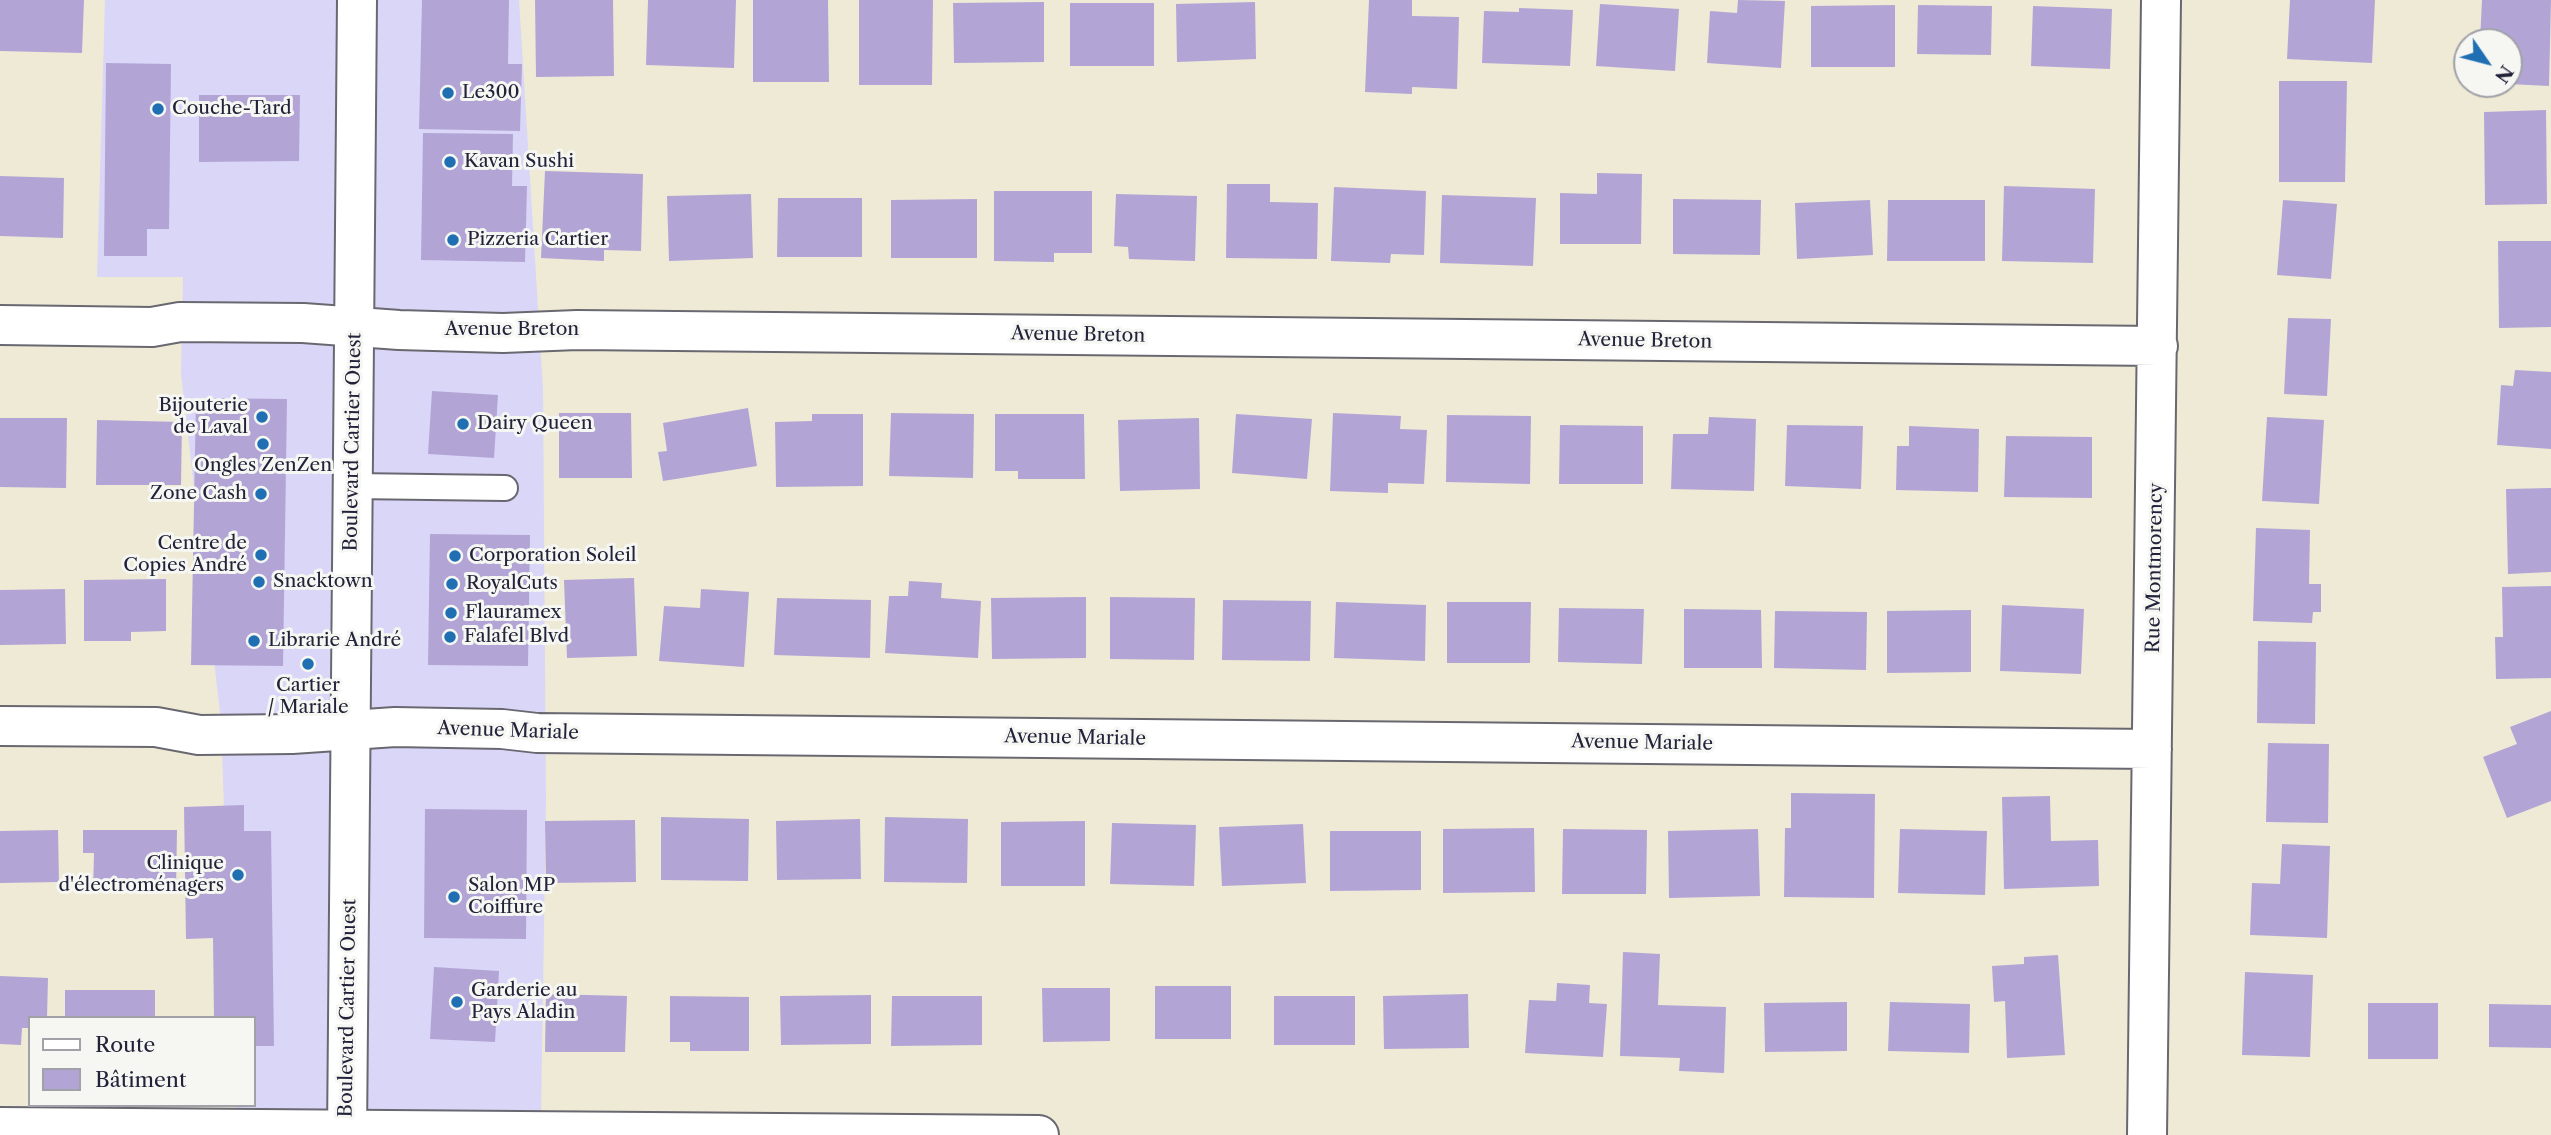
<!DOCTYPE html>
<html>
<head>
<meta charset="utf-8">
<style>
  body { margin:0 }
  #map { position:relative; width:2551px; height:1135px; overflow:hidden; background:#eeead5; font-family:"Libre Caslon Text",serif }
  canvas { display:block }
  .legend { position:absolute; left:28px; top:1016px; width:228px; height:91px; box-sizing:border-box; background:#f6f6f2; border:2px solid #a1a1a9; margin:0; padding:9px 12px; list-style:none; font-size:21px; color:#22223b }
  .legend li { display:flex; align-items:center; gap:14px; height:35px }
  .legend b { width:35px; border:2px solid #a1a1a9 }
  .north { position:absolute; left:2453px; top:28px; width:70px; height:70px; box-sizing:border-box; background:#f6f6f2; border:2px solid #a1a1a9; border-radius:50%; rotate:125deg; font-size:19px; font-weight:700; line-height:28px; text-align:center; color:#22223b }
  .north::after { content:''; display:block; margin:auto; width:24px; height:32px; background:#1f6fb2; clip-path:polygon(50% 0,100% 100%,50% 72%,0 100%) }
</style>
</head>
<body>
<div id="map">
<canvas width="2551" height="1135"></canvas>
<ul class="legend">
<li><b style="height:9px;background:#fff"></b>Route</li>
<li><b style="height:19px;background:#b2a5d6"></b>Bâtiment</li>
</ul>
<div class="north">N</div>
</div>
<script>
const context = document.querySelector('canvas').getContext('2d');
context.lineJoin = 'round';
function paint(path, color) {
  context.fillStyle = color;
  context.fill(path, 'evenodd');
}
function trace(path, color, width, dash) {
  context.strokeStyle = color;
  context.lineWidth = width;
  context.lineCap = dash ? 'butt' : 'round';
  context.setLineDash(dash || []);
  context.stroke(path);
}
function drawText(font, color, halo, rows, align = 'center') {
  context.font = font + ' "Libre Caslon Text",serif';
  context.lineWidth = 6;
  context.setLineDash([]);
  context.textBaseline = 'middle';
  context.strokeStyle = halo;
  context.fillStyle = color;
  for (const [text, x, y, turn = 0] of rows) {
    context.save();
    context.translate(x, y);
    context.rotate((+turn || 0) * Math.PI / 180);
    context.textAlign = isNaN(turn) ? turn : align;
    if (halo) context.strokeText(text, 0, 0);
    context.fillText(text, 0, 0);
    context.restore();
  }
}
const built = new Path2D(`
  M 105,0 L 519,0 L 543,389 L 546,799 L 541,1117 L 235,1126 L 235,1105 L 254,1105 L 254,1018 L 231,1018 L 221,721 L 181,374 L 183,277 L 97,277 Z`);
const building = new Path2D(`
  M 0,0 L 84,0 L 82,53 L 0,51 Z
  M 422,0 L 509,0 L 508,64 L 522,64 L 520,131 L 419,129 Z
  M 535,0 L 613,0 L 614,76 L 536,77 Z
  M 648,0 L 736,0 L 734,68 L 646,65 Z
  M 753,0 L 828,0 L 829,82 L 753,82 Z
  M 859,0 L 933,0 L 932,85 L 859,85 Z
  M 1369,0 L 1412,0 L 1412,16 L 1459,17 L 1457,89 L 1412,87 L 1412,94 L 1365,92 Z
  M 1738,0 L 1785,1 L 1781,68 L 1707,63 L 1710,11 L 1737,13 Z
  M 2290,0 L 2375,0 L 2372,63 L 2287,59 Z
  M 2482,0 L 2551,0 L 2549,86 L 2509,84 L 2509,42 L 2480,42 Z
  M 1044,2 L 1044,62 L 954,63 L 953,3 Z
  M 1255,2 L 1256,59 L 1177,62 L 1176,4 Z
  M 1070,3 L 1154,3 L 1154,66 L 1070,66 Z
  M 1600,4 L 1679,9 L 1675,71 L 1596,66 Z
  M 1895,5 L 1895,67 L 1811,67 L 1811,6 Z
  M 1918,5 L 1992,6 L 1991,55 L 1917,54 Z
  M 2033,6 L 2112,9 L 2110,69 L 2031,66 Z
  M 1519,8 L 1573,10 L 1570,66 L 1482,63 L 1484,11 L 1519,12 Z
  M 106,63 L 171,64 L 169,229 L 147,229 L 147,256 L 104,256 Z
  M 2279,81 L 2347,81 L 2345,182 L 2279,182 Z
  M 199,95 L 300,95 L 299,161 L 199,162 Z
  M 2546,110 L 2547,204 L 2485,205 L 2484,112 Z
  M 423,133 L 513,134 L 512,186 L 527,186 L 525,262 L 421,260 Z
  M 545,171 L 643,174 L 641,251 L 604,250 L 604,261 L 541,258 Z
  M 1597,173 L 1642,174 L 1641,244 L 1560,244 L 1560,193 L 1597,194 Z
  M 0,176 L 64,178 L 63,238 L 0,236 Z
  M 1227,184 L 1270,184 L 1270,202 L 1318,203 L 1317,259 L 1226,258 Z
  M 2004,186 L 2095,189 L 2093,263 L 2002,261 Z
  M 1334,187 L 1426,191 L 1424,255 L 1391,254 L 1390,263 L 1331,261 Z
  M 994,191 L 1092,191 L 1092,253 L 1054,253 L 1054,262 L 994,261 Z
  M 751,194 L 753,258 L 669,261 L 667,196 Z
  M 1116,194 L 1197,196 L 1195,261 L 1129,259 L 1128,247 L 1114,246 Z
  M 1442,195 L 1536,198 L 1533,266 L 1440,263 Z
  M 778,198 L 862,198 L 862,257 L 777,257 Z
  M 977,199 L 977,258 L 891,258 L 891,200 Z
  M 1673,199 L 1761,200 L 1760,255 L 1673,254 Z
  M 1870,200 L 1873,255 L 1797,259 L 1795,203 Z
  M 1888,200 L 1985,200 L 1985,261 L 1887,261 Z
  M 2283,200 L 2337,204 L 2331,279 L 2277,275 Z
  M 2498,241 L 2551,241 L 2551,327 L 2499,328 Z
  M 2288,318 L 2331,319 L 2327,396 L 2284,394 Z
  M 2515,370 L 2551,372 L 2551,449 L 2497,445 L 2501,385 L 2513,386 Z
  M 432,391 L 498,395 L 494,458 L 428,454 Z
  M 196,398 L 287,399 L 283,666 L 191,665 Z
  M 748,408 L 757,466 L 663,481 L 658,452 L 667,451 L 663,423 Z
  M 559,413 L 631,413 L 632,478 L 559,478 Z
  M 891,413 L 974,414 L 973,478 L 889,476 Z
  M 1333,413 L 1401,416 L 1400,429 L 1427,430 L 1424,484 L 1388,483 L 1388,493 L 1330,491 Z
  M 812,414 L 863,414 L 863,486 L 776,487 L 775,422 L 812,421 Z
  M 995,414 L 1084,414 L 1085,479 L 1018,479 L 1018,471 L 995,471 Z
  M 1236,414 L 1312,419 L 1307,479 L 1232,473 Z
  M 1447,415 L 1531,416 L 1530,484 L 1446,482 Z
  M 1709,417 L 1756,419 L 1754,491 L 1671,489 L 1673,434 L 1708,434 Z
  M 2267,417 L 2324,420 L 2319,504 L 2262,501 Z
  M 0,418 L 67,418 L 66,488 L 0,487 Z
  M 1199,418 L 1200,489 L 1120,491 L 1118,420 Z
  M 97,420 L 182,422 L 181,485 L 96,485 Z
  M 1560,425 L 1643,426 L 1643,484 L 1559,484 Z
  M 1787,425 L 1863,426 L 1861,489 L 1785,486 Z
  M 1909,426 L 1979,429 L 1978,492 L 1896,490 L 1897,446 L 1909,446 Z
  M 2006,436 L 2092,437 L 2092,498 L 2004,497 Z
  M 2551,488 L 2551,572 L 2508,574 L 2506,489 Z
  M 2256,528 L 2310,530 L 2309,584 L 2321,584 L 2321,612 L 2313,612 L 2312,623 L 2253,621 Z
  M 430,534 L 530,535 L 528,666 L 428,665 Z
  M 634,578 L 637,656 L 567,658 L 564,580 Z
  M 166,579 L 166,631 L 131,632 L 131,641 L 84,641 L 84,580 Z
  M 909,581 L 942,583 L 941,598 L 981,601 L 978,658 L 885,653 L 889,596 L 908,596 Z
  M 2551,586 L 2551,678 L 2496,679 L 2495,637 L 2503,637 L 2502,587 Z
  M 65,589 L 66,644 L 0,645 L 0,590 Z
  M 701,589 L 749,592 L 744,667 L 659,661 L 664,606 L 700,608 Z
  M 1086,597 L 1086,658 L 992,659 L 991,598 Z
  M 1110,597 L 1195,598 L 1194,660 L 1110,659 Z
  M 777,598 L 871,600 L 870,658 L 774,655 Z
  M 1223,600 L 1311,601 L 1310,661 L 1222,660 Z
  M 1336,602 L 1426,605 L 1425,661 L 1334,658 Z
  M 1447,602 L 1531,602 L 1530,663 L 1447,663 Z
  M 2002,605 L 2084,609 L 2081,674 L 2000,671 Z
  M 1559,608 L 1644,609 L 1642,664 L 1558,662 Z
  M 1684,609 L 1761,610 L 1762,668 L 1684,668 Z
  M 1971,610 L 1971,672 L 1887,673 L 1887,611 Z
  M 1775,611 L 1867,612 L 1866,670 L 1774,668 Z
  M 2258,641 L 2316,642 L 2315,724 L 2257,723 Z
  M 2551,711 L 2551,801 L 2507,818 L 2483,757 L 2517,744 L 2510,727 Z
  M 2268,743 L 2329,744 L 2328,823 L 2266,822 Z
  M 1791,793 L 1875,794 L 1874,898 L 1784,897 L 1785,828 L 1791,828 Z
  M 2050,796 L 2051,841 L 2098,840 L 2099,886 L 2004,889 L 2002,797 Z
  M 244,805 L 244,831 L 271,831 L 274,1046 L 254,1046 L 254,1018 L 214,1018 L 213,938 L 186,939 L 184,807 Z
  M 425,809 L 527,810 L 526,939 L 424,938 Z
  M 661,817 L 749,819 L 748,881 L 661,880 Z
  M 885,817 L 968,819 L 967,883 L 884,882 Z
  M 860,819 L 861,879 L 777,880 L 776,821 Z
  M 635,820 L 636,882 L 546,883 L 545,821 Z
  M 1085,821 L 1085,886 L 1001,886 L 1001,822 Z
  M 1112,823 L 1196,825 L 1194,886 L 1110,884 Z
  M 1303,824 L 1306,883 L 1222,886 L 1219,827 Z
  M 1534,828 L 1535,892 L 1443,893 L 1443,829 Z
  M 1563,829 L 1647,830 L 1646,894 L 1562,894 Z
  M 1758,829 L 1760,896 L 1669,898 L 1668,831 Z
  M 1900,829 L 1987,831 L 1985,895 L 1898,893 Z
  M 58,830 L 59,882 L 0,883 L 0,831 Z
  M 83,830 L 177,830 L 176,892 L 93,892 L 94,853 L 83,853 Z
  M 1330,831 L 1421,831 L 1421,890 L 1330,891 Z
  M 2282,844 L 2330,846 L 2327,938 L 2250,935 L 2252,883 L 2280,884 Z
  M 1623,952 L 1660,954 L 1658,1005 L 1726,1007 L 1724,1073 L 1679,1071 L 1680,1058 L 1620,1056 Z
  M 2058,955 L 2065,1055 L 2007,1058 L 2005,1001 L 1994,1002 L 1992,966 L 2024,964 L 2024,957 Z
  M 434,967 L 499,971 L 495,1042 L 430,1039 Z
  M 2245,972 L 2313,975 L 2310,1057 L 2242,1055 Z
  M 0,976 L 48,978 L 47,1018 L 30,1018 L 30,1028 L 22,1028 L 21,1045 L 0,1044 Z
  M 1557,983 L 1590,985 L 1589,1003 L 1607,1004 L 1603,1057 L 1525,1053 L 1529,1000 L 1556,1001 Z
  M 1155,986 L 1231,986 L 1231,1039 L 1155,1039 Z
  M 1042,988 L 1110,988 L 1110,1041 L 1043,1042 Z
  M 65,990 L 155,990 L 155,1018 L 65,1018 Z
  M 546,994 L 627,996 L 625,1052 L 545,1052 Z
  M 1468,994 L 1469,1048 L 1384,1049 L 1383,996 Z
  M 871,995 L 871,1044 L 781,1045 L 780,996 Z
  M 670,996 L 749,997 L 749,1051 L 690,1051 L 690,1042 L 670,1042 Z
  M 892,996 L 982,996 L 982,1045 L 891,1046 Z
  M 1274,996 L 1355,996 L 1355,1045 L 1274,1045 Z
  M 1847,1002 L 1847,1051 L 1765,1052 L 1764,1003 Z
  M 1890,1002 L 1970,1004 L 1969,1053 L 1888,1051 Z
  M 2368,1003 L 2438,1003 L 2438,1059 L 2368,1059 Z
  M 2489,1004 L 2551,1005 L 2551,1048 L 2489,1047 Z`);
const lane = new Path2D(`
  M 353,486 L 505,488`);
const street = new Path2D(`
  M 0,325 L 152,327 L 180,322 L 303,323 L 399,330 L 503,333 L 577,330 L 2158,346
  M 0,726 L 156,727 L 199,735 L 292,734 L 395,727 L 502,729 L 537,733 L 2152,749
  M 0,1127 L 1039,1135
  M 2147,1135 L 2161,0`);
const secondary = new Path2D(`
  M 347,1135 L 357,0`);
const markers = [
  [448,93,7,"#1f6fb2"],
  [158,109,7,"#1f6fb2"],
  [450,162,7,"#1f6fb2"],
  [453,240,7,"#1f6fb2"],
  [262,417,7,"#1f6fb2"],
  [463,424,7,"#1f6fb2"],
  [263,444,7,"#1f6fb2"],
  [261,494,7,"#1f6fb2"],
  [261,555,7,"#1f6fb2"],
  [455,556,7,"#1f6fb2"],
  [259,582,7,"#1f6fb2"],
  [452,584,7,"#1f6fb2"],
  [451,613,7,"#1f6fb2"],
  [450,637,7,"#1f6fb2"],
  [254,641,7,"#1f6fb2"],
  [308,664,7,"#1f6fb2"],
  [238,875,7,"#1f6fb2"],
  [454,897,7,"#1f6fb2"],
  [457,1002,7,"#1f6fb2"]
];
const poiNames = [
  ["Le300",462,93],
  ["Couche-Tard",172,109],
  ["Kavan Sushi",464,162],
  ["Pizzeria Cartier",467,240],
  ["Bijouterie",248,406,"right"],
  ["de Laval",248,428,"right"],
  ["Dairy Queen",477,424],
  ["Ongles ZenZen",263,466,"center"],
  ["Zone Cash",247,494,"right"],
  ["Centre de",247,544,"right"],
  ["Copies André",247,566,"right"],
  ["Corporation Soleil",469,556],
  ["Snacktown",273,582],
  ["RoyalCuts",466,584],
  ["Flauramex",465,613],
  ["Falafel Blvd",464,637],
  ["Librarie André",268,641],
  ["Cartier",308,686,"center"],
  ["/ Mariale",308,708,"center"],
  ["Clinique",224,864,"right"],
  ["d'électroménagers",224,886,"right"],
  ["Salon MP",468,886],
  ["Coiffure",468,908],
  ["Garderie au",471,991],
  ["Pays Aladin",471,1013]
];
const streetNames = [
  ["Avenue Breton",512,330],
  ["Avenue Breton",1078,335,1],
  ["Avenue Breton",1645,341,1],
  ["Boulevard Cartier Ouest",353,442,-89],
  ["Rue Montmorency",2155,568,-89],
  ["Avenue Mariale",508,731,2],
  ["Avenue Mariale",1075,738,1],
  ["Avenue Mariale",1642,743,1],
  ["Boulevard Cartier Ouest",348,1008,-89]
];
paint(built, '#dad6f7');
paint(building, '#b2a5d6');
trace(lane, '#696871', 28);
trace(street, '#696871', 42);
trace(secondary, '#696871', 42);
trace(lane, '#fff', 24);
trace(street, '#fff', 38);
trace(secondary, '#fff', 38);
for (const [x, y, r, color] of markers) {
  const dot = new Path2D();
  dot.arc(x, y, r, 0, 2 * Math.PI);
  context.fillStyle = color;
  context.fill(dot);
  trace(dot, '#f6f6f2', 2.5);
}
drawText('19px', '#22223b', '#f6f6f2', poiNames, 'left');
drawText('19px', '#22223b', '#f6f6f2', streetNames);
</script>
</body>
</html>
